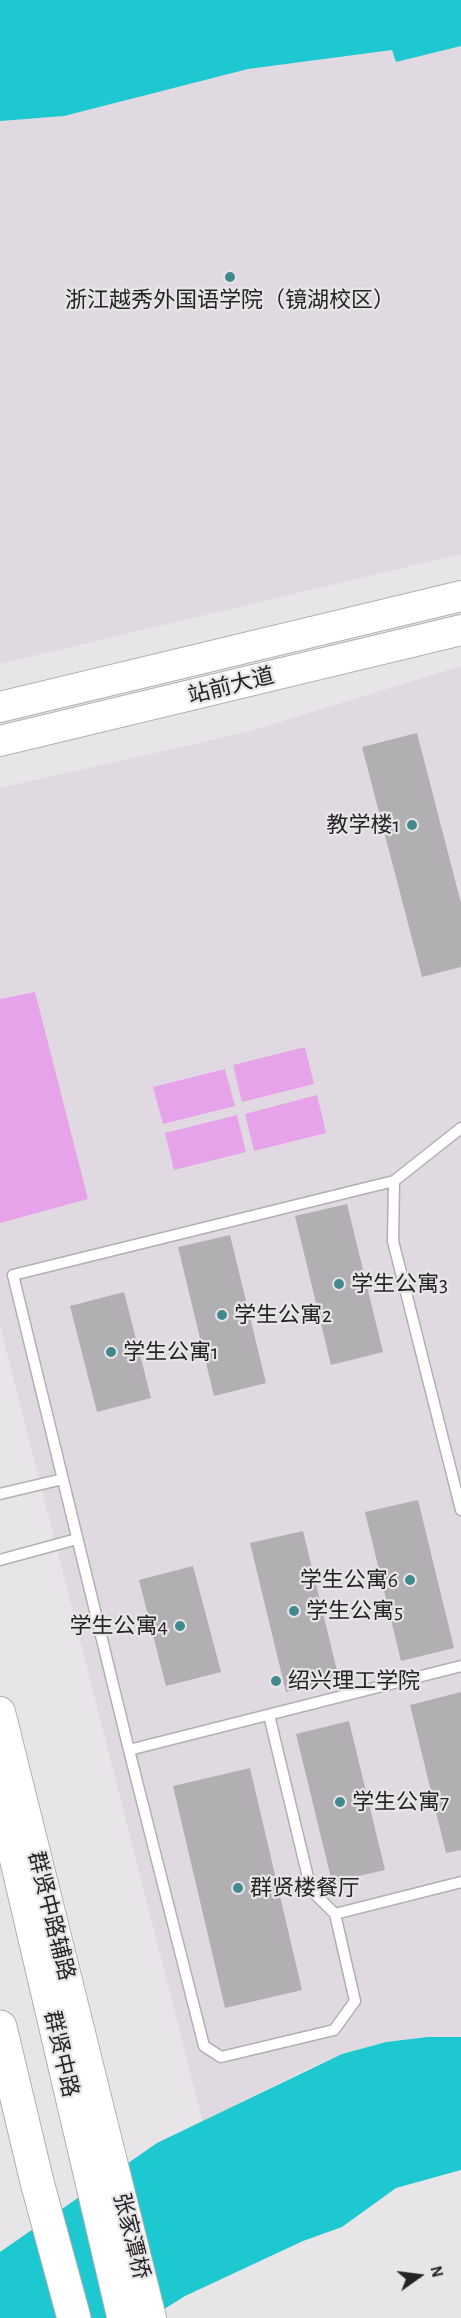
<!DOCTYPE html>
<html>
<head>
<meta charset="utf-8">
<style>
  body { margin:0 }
  #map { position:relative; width:461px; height:2318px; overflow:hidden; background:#e8e5e8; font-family:"Alegreya Sans",sans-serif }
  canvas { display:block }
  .north { position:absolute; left:389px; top:2246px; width:60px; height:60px; -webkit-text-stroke:4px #e8e5e8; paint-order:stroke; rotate:76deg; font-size:16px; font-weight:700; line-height:24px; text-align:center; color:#252425 }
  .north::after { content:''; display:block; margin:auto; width:21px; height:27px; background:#252425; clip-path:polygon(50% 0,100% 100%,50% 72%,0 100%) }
</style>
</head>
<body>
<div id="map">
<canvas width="461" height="2318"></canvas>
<div class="north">N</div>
</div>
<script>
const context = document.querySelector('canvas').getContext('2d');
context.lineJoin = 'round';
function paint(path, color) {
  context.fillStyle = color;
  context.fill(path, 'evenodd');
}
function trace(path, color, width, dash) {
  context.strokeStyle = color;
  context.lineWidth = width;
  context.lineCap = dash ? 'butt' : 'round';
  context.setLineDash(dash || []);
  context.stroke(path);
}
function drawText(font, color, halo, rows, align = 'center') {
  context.font = font + ' "Alegreya Sans","Noto Sans SC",sans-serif';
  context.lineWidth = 4.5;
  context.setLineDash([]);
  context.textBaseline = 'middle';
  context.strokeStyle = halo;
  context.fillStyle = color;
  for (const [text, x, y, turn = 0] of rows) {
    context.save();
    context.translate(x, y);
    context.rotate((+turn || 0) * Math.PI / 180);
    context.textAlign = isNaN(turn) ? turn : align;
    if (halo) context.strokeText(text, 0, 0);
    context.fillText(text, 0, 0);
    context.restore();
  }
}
const built = new Path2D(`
  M 0,0 L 461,0 L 461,554 L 0,664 Z
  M 461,666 L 461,2037 L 386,2042 L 342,2054 L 298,2073 L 203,2123 L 0,1326 L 0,788 L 247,732 Z`);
const green = new Path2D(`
  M 35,992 L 88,1199 L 0,1223 L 0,999 Z
  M 305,1047 L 314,1084 L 242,1102 L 233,1065 Z
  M 225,1069 L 235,1106 L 163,1124 L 153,1087 Z
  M 317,1095 L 326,1133 L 254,1151 L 245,1114 Z
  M 237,1115 L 246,1152 L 174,1170 L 165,1133 Z`);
const water = new Path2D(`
  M 0,0 L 461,0 L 461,46 L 396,62 L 392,50 L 248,69 L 64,116 L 0,121 Z
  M 428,2037 L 461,2037 L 461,2170 L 396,2188 L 342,2227 L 303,2241 L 185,2296 L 150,2318 L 0,2318 L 0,2252 L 157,2143 L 342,2054 L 386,2042 Z`);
const building = new Path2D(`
  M 417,733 L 461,903 L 461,967 L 422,977 L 362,747 Z
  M 347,1204 L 383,1352 L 331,1365 L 295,1216 Z
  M 230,1235 L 266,1383 L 214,1396 L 178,1247 Z
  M 124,1292 L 151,1398 L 97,1412 L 70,1306 Z
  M 418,1500 L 454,1648 L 401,1661 L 365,1512 Z
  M 303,1531 L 339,1679 L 286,1692 L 250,1543 Z
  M 193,1566 L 221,1672 L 166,1686 L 139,1580 Z
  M 461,1692 L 461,1850 L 446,1853 L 410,1705 Z
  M 349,1721 L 385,1870 L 332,1882 L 296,1734 Z
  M 250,1768 L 302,1990 L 225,2008 L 173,1786 Z`);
const service = new Path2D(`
  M 461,1128 L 394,1181 L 393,1241 L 461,1510
  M 394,1181 L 13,1275 L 129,1750 L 461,1666
  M 0,1494 L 63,1479
  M 0,1560 L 77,1539
  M 269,1715 L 311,1890 L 335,1914 L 461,1882
  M 129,1750 L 204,2046 L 221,2057 L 334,2030 L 355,2001 L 335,1914`);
const secondary = new Path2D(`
  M 0,707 L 461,596
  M 0,741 L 461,630
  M 0,1712 L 151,2318`);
const primary = new Path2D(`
  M 0,1789 L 124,2318
  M 0,2027 L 37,2182 L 74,2318`);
const markers = [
  [230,277,6,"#42898d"],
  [412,825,6,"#42898d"],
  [339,1284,6,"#42898d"],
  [222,1315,6,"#42898d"],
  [111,1352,6,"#42898d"],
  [410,1580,6,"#42898d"],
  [294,1611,6,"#42898d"],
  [180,1626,6,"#42898d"],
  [276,1681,6,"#42898d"],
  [340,1802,6,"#42898d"],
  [238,1888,6,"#42898d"]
];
const poiNames = [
  ["浙江越秀外国语学院（镜湖校区）",230,300,"center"],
  ["教学楼1",400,825,"right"],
  ["学生公寓3",351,1284],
  ["学生公寓2",234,1315],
  ["学生公寓1",123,1352],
  ["学生公寓6",398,1580,"right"],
  ["学生公寓5",306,1611],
  ["学生公寓4",168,1626,"right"],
  ["绍兴理工学院",288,1681],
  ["学生公寓7",352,1802],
  ["群贤楼餐厅",250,1888]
];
const streetNames = [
  ["站前大道",231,686,-14],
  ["群贤中路辅路",51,1916,76],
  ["群贤中路",61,2054,77],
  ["张家潭桥",131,2236,76]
];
paint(built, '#e1d9e2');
paint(green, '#e6a3e9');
paint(water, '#1ec8d0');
paint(building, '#b2afb2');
trace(service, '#b1afb1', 13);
trace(secondary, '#b1afb1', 32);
trace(primary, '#b1afb1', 35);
trace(service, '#fff', 10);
trace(secondary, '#fff', 30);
trace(primary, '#fff', 33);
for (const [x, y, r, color] of markers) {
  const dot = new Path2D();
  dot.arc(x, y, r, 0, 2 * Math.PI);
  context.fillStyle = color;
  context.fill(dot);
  trace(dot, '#e8e5e8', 2);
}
drawText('22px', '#252425', '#e8e5e8', poiNames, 'left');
drawText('22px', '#252425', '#e8e5e8', streetNames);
</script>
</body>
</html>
